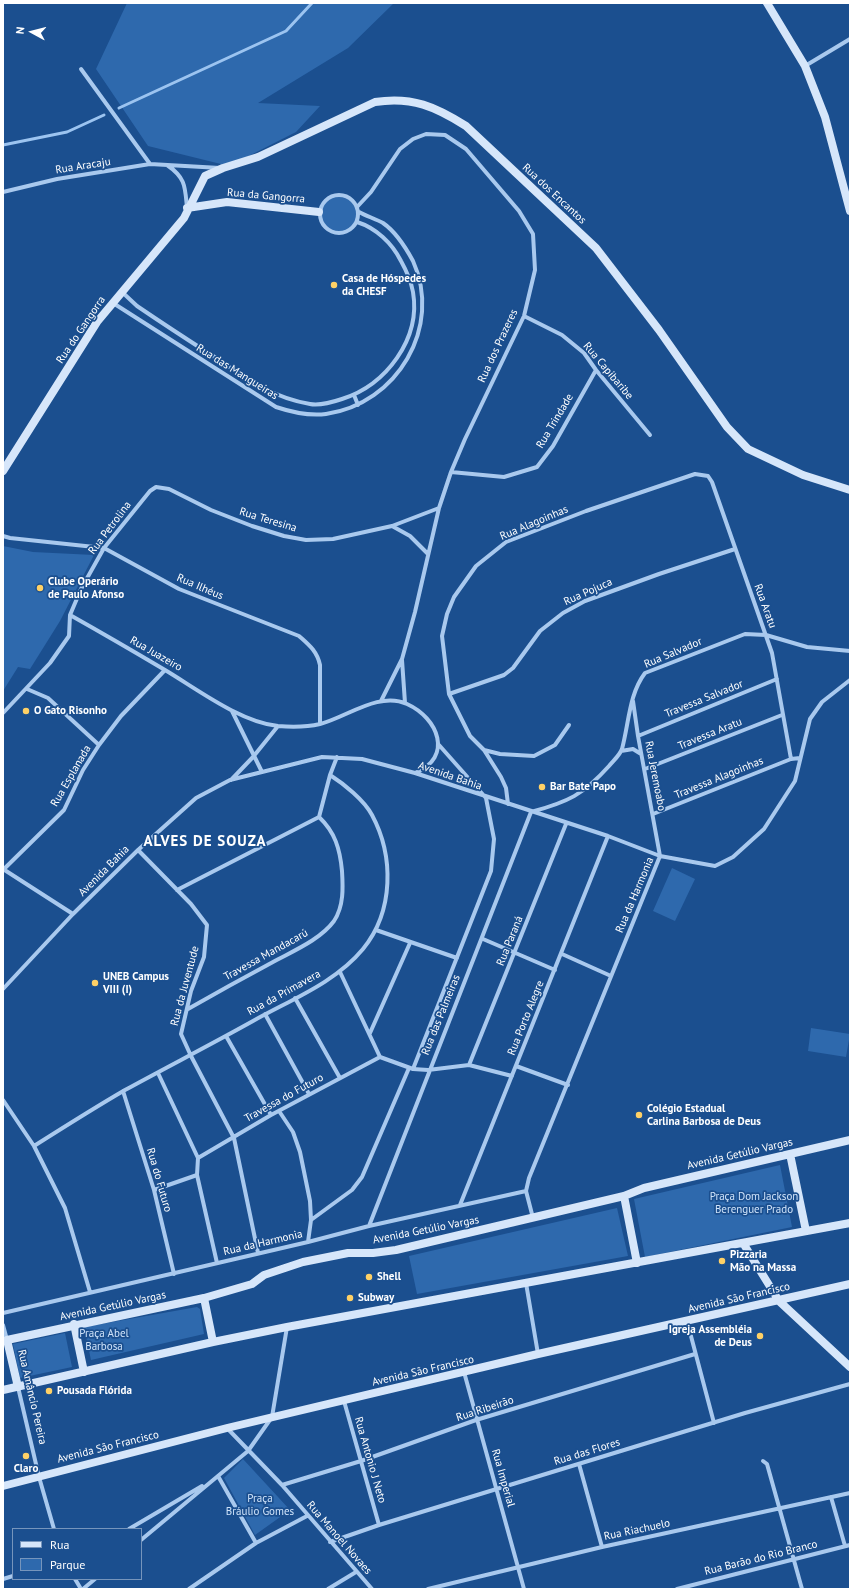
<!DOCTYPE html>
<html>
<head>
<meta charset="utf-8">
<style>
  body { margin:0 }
  #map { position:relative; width:853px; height:1592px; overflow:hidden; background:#1b4f8f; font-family:"PT Sans",sans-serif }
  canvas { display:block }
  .frame { position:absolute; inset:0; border:4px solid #fff; pointer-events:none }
  .legend { position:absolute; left:12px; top:1528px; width:130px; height:52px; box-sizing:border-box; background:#1b4f8f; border:1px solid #7695bc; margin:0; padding:5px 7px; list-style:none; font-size:12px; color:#fff }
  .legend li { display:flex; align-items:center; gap:8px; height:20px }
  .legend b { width:20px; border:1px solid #7695bc }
  .north { position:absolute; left:12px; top:12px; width:40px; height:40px; -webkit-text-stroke:3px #1b4f8f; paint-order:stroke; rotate:277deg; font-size:11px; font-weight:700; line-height:16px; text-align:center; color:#fff }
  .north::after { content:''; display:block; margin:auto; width:14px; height:18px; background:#fff; clip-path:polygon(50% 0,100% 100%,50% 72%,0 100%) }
</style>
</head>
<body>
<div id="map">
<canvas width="853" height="1592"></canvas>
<div class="frame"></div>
<ul class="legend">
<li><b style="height:5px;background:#d6e6fa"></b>Rua</li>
<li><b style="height:11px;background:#2e69ad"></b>Parque</li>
</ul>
<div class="north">N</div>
</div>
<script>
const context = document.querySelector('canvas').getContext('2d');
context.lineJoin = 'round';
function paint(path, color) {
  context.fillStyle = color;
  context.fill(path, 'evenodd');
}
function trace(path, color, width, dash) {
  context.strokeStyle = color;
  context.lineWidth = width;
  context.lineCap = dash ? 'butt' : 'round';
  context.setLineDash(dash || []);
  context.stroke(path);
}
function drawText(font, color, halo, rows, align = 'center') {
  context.font = font + ' "PT Sans",sans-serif';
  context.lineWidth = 3.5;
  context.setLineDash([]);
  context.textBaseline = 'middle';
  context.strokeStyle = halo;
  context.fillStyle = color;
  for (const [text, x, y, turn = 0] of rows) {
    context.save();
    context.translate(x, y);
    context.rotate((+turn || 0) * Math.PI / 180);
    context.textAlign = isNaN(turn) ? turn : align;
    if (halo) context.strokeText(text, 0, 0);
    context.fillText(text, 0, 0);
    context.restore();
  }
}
const green = new Path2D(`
  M 127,3 L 394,3 L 348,48 L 258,103 L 320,106 L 296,132 L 229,166 L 148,146 L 96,69 Z
  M321 214a18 18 0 1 1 36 0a18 18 0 1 1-36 0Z
  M 3,546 L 33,552 L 94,555 L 60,621 L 30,669 L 18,667 L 3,691 Z
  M 672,868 L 695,879 L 675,921 L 653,911 Z
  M 811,1028 L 850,1034 L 846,1057 L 808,1051 Z
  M 780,1165 L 792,1227 L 645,1257 L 634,1199 Z
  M 617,1208 L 628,1256 L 417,1294 L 409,1256 Z
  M 197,1307 L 200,1309 L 204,1334 L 91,1360 L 84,1327 Z
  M 65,1333 L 72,1367 L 20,1378 L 13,1344 Z
  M 243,1459 L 290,1510 L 255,1535 L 224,1478 Z`);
const stream = new Path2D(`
  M 119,108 L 286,31 L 312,3
  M 3,145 L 67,132 L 104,115`);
const street = new Path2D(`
  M 805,66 L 850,39
  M 81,69 L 150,164
  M 167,165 C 186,178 185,187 187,208
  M 3,192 L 57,179 L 150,164 L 220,168
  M320 214a19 19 0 1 1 38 0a19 19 0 1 1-38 0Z
  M 357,207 L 371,192 L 400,149 L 413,139 L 426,134 L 445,135 L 466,149 L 519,211 L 533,234 L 535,270 L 524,316 L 465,439 L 451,472 L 439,508 L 415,612 L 402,659 L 381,701
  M 122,292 L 137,306 C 162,323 188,340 213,356 C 244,377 272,398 310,404 C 320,406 333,402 342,399 C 386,385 421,339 413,292 C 411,281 406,270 401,261 C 392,243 376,228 357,222
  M 113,303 L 276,407 C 291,412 310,416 326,414 C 397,404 443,327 413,261 C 406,248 396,232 383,223 C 376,219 366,216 359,212
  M 524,316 L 562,335 L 584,353 L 596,370 L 650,435
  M 354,395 L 358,405
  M 451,472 L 504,477 L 537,467 L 553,446 L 596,370
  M 392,526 L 410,536 L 428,554
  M 3,536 L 10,538 L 104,548 L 179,589 L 299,636 C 309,645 317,651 320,665 L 320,724
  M 70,615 C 102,633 133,651 165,670 C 197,689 240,722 278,726 C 291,727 307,727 320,724 C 347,717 379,691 407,704 C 438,718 454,757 415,773
  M 402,660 L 405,703
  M 27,689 L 48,698 L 99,745
  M 449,694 L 504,675 L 513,668 L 540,631 L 563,613 L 585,601 L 659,574 L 735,549
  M 633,701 L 638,736 L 660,856
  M 232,711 L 262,772
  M 3,713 L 50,663 L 69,636 L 70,615 L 81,589 L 104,548 L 150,491 L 156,487 L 169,489 L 211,510 L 252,526 L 284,536 L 306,540 L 333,539 L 392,526 L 439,508
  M 638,736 L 777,679
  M 439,745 L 486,798
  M 484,750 L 500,754 L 534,756 L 555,745 L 569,725
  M 621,751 L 633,749 L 641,754
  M 645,769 L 782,715
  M 231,780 L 253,757 L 278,726
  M 508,804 L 506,788 L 501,777 L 484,750 L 470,736 L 449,694 L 442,636 L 447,614 L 454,597 L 476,566 L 506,542 L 586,511 L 695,474 L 708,476 L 712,482 L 772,653 L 791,759
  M 653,814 L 791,759 L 800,758
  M 319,817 L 330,775
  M 138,850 L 191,904 L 207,925 L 204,957 L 191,991 L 181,1034 L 191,1056 L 234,1138 L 258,1253
  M 3,869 L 73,914
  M 4,869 L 64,810 L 83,770 L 99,745 L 121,716 L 165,670
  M 177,890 L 319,817
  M 376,930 L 457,958
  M 483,939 L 555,970
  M 562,954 L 611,976
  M 340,972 L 380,1057
  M 3,989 L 73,914 L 138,850 L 196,798 L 230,780 L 322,757 L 362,759 L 415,773 L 608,836 L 660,856 L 715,866 L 733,857 L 764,829 L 795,781 L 810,719 L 822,702 L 850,680
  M 295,998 L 340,1078
  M 188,1009 C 216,993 245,977 273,962 C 293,951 320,940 334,921 C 344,906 343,887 342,871 C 340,849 335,832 319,817
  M 265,1014 L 309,1094
  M 370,1033 L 410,943
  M 226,1036 L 271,1115
  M 380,1057 L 413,1069 L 428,1070 L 469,1065 L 512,1076
  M 469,1065 L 566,824
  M 516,1066 L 568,1085
  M 413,1069 L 491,871 L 494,839 L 486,798
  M 158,1073 L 198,1158 L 197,1175 L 217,1263
  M 123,1091 L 154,1190 L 174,1274
  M 3,1100 L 34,1146 L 65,1208 L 90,1292
  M 279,1111 L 293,1132 L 300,1152 L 310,1201 L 311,1220 L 308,1242
  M 34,1146 C 64,1127 94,1108 125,1090 C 167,1067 210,1045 253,1021 C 290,1000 335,983 363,949 C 394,911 394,856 372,815 C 364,800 344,784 330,775 L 337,757
  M 198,1158 L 271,1115 L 380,1057
  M 154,1190 L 197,1175
  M 460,1205 L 608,836
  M 533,1218 L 526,1191 L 529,1178 L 660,856
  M 311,1220 L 352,1190 L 362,1177 L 409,1068
  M 369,1226 C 422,1087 478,950 531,812 C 568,802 583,795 609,766 C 613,761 620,755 622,749 C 629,723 629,694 645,673 L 745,634 L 766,635 L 807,647 L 850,651
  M 526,1283 L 538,1354
  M 3,1313 L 308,1242 L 369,1226 L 526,1191
  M 687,1321 L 714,1423
  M 3,1325 L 7,1340
  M 464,1372 L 524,1589
  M 18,1387 L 39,1477 L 54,1529
  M 344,1401 L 379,1525
  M 227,1428 L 282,1485 L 372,1589
  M 763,1461 L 767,1464 L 802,1589
  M 579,1464 L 602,1547
  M 218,1476 L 256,1543
  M 282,1485 L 361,1461 L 476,1420 L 695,1354
  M 831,1497 L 845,1546
  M 129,1529 L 202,1486
  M 141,1540 L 248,1451 L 272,1417 L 287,1327
  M 330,1542 L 379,1525 L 745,1413 L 850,1384
  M 3,1579 L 13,1576
  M 75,1579 L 81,1589
  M 83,1589 L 95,1579
  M 189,1589 L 256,1543 L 307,1516
  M 328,1589 L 356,1572
  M 428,1589 L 602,1547 L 850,1493
  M 677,1589 L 850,1545`);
const secondary = new Path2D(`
  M 767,3 L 805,66 L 825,117 L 850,211
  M 187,208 L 227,202 L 319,212
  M 3,471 L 97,322 L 184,218 L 205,176 L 223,168 L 258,157 L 375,102 C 412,96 436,107 466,126 L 596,248 L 659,330 L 727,427 L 748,449 L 803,475 L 850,490
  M 790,1154 L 806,1231
  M 624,1196 L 637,1263
  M 743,1243 L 779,1301 L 850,1367
  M 204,1298 L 213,1342
  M 74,1324 L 84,1372
  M 18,1387 L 7,1340 L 204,1298 L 252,1284 L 264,1275 L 303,1262 L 348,1253 L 373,1253 L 396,1250 L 624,1196 L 644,1188 L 850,1140
  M 3,1390 L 213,1342 L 287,1327 L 850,1223
  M 3,1486 L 227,1428 L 538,1354 L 850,1284`);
const markers = [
  [334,285,4,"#ffd166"],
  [40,588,4,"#ffd166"],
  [26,711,4,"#ffd166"],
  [542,787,4,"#ffd166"],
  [95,983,4,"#ffd166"],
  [639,1115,4,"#ffd166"],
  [722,1261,4,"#ffd166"],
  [369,1277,4,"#ffd166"],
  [350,1298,4,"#ffd166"],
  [760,1336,4,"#ffd166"],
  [49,1391,4,"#ffd166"],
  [26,1456,4,"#ffd166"]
];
const streetNames = [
  ["Rua Aracaju",83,166,-9],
  ["Rua dos Encantos",554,194,43],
  ["Rua da Gangorra",266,196,5],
  ["Rua do Gangorra",81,330,-56],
  ["Rua dos Prazeres",498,346,-65],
  ["Rua Capibaribe",608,371,50],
  ["Rua das Mangueiras",237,372,32],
  ["Rua Trindade",555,421,-59],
  ["Rua Teresina",268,520,17],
  ["Rua Alagoinhas",534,523,-23],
  ["Rua Petrolina",110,528,-53],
  ["Rua Ilhéus",200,587,23],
  ["Rua Pojuca",588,592,-24],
  ["Rua Aratu",765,606,70],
  ["Rua Salvador",673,653,-23],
  ["Rua Juazeiro",156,654,30],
  ["Travessa Salvador",704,699,-22],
  ["Travessa Aratu",710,734,-22],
  ["Rua Esplanada",71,776,-60],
  ["Avenida Bahia",450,776,19],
  ["Rua Jeremoabo",655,776,79],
  ["Travessa Alagoinhas",719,778,-22],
  ["Avenida Bahia",104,871,-45],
  ["Rua da Harmonia",635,895,-67],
  ["Rua Paraná",510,941,-68],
  ["Travessa Mandacarú",266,955,-29],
  ["Rua da Juventude",185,986,-75],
  ["Rua da Primavera",284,993,-29],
  ["Rua das Palmeiras",441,1015,-68],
  ["Rua Porto Alegre",526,1018,-68],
  ["Travessa do Futuro",284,1098,-29],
  ["Avenida Getúlio Vargas",740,1154,-13],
  ["Rua do Futuro",159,1180,74],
  ["Avenida Getúlio Vargas",426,1230,-11],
  ["Rua da Harmonia",263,1243,-13],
  ["Avenida São Francisco",739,1298,-13],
  ["Avenida Getúlio Vargas",113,1306,-12],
  ["Avenida São Francisco",423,1371,-13],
  ["Rua Amâncio Pereira",32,1397,77],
  ["Rua Ribeirão",485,1409,-18],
  ["Avenida São Francisco",108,1447,-14],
  ["Rua das Flores",587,1452,-17],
  ["Rua Antonio J Neto",370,1460,74],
  ["Rua Imperial",503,1478,74],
  ["Rua Riachuelo",637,1530,-12],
  ["Rua Manoel Novaes",339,1538,49],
  ["Rua Barão do Rio Branco",761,1558,-14]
];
const poiNames = [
  ["Casa de Hóspedes",342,279],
  ["da CHESF",342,292],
  ["Clube Operário",48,582],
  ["de Paulo Afonso",48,595],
  ["O Gato Risonho",34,711],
  ["Bar Bate Papo",550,787],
  ["UNEB Campus",103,977],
  ["VIII (I)",103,990],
  ["Colégio Estadual",647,1109],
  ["Carlina Barbosa de Deus",647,1122],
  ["Pizzaria",730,1255],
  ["Mão na Massa",730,1268],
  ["Shell",377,1277],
  ["Subway",358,1298],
  ["Igreja Assembléia",752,1330,"right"],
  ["de Deus",752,1343,"right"],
  ["Pousada Flórida",57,1391],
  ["Claro",26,1469,"center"]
];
const parkNames = [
  ["Praça Dom Jackson",754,1197],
  ["Berenguer Prado",754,1210],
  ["Praça Abel",104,1334],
  ["Barbosa",104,1347],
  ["Praça",260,1499],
  ["Bráulio Gomes",260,1512]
];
const districtNames = [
  ["ALVES DE SOUZA",205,842]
];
paint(green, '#2e69ad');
trace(stream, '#9cc4f0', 3);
trace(street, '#a9c9ee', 4);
trace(secondary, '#d6e6fa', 8);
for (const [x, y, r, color] of markers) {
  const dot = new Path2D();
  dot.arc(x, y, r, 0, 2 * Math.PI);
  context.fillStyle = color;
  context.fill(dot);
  trace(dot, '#1b4f8f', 1.5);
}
drawText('11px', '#fff', '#1b4f8f', streetNames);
drawText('bold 11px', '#fff', '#1b4f8f', poiNames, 'left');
drawText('11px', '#cfe3fa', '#1b4f8f', parkNames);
context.letterSpacing = '1px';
drawText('bold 15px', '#fff', '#1b4f8f', districtNames);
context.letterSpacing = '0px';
</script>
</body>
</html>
